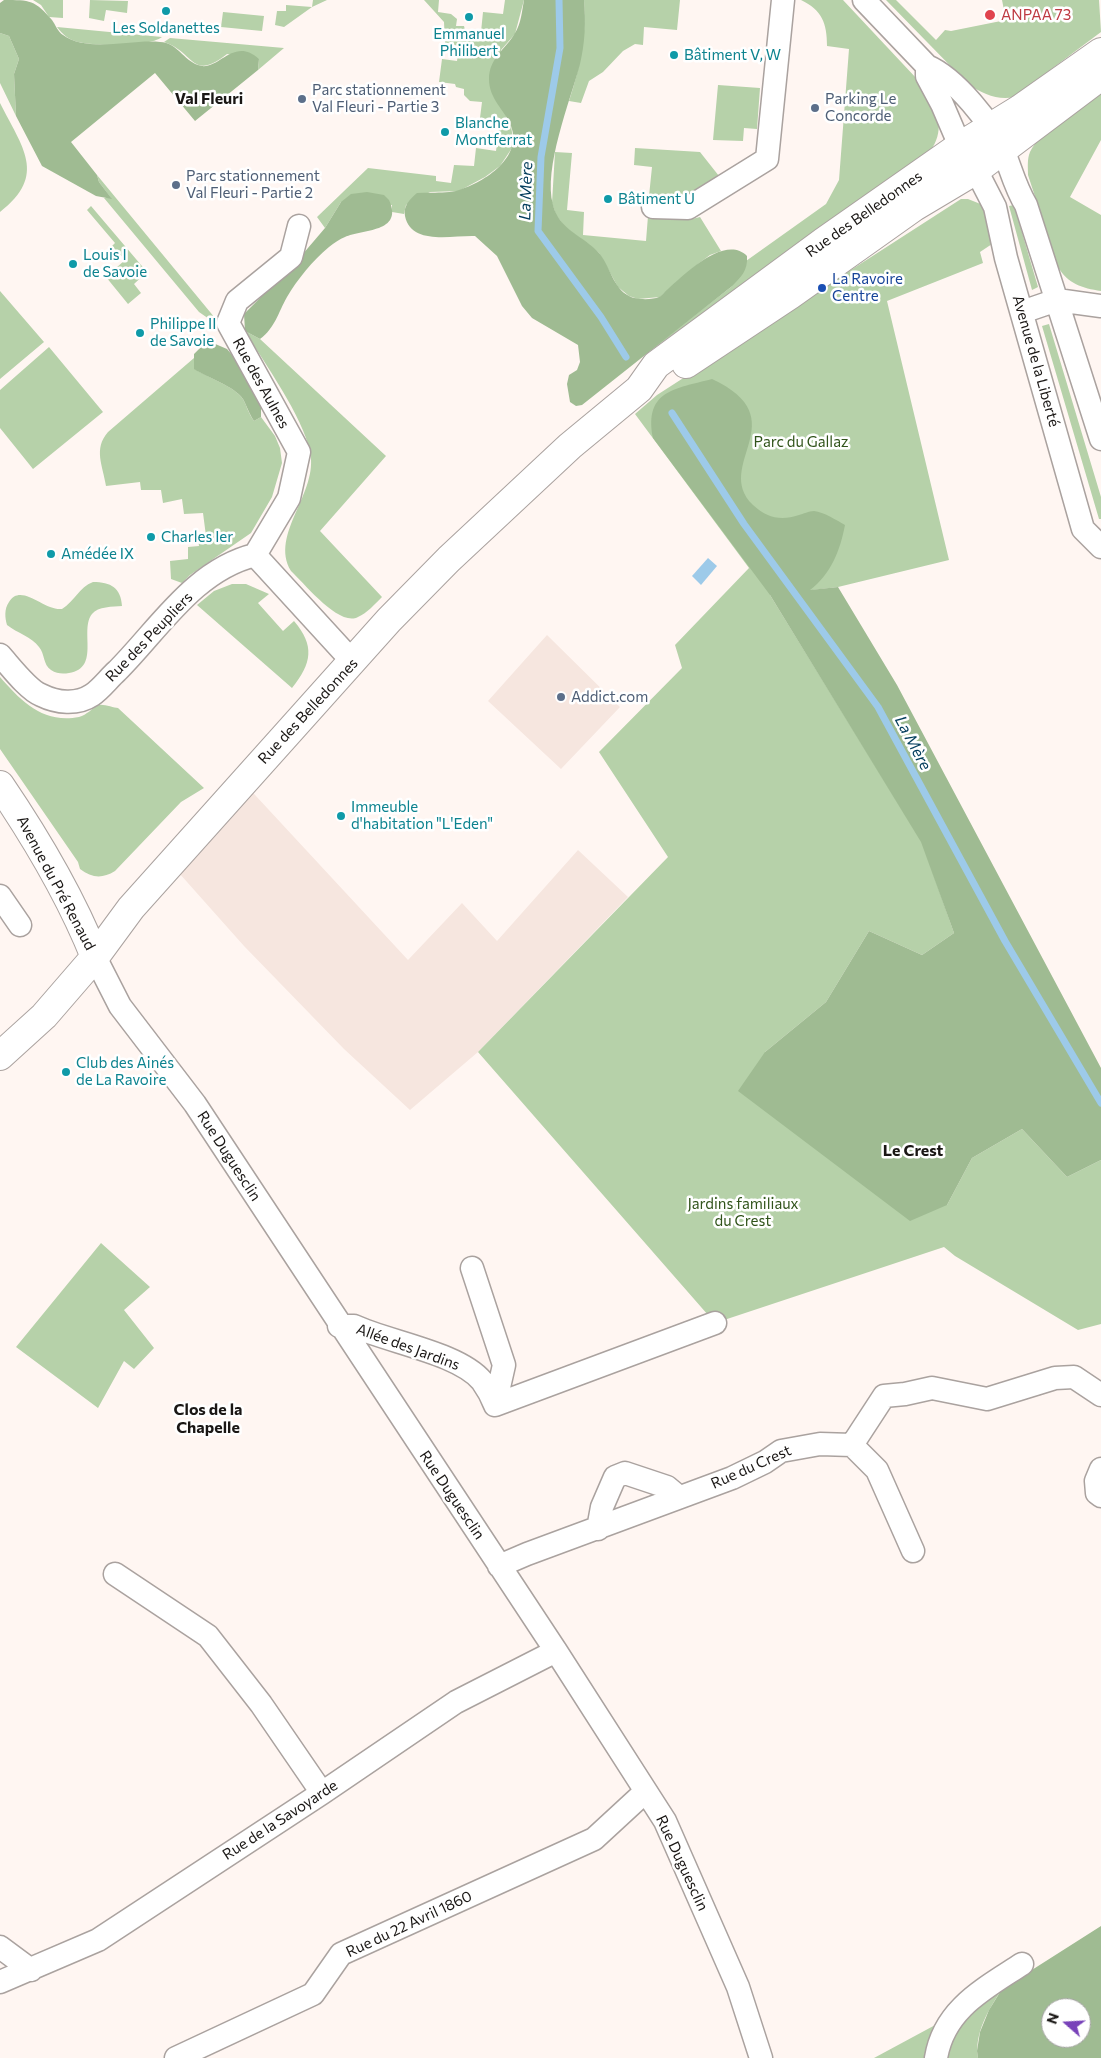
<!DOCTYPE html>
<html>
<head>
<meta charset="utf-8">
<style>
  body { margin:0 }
  #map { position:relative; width:1101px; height:2058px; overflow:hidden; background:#fff6f2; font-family:Commissioner,sans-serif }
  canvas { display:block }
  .north { position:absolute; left:1041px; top:1998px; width:50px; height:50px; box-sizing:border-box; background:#fff; border:1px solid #a3a2a1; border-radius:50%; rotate:289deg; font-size:14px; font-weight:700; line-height:20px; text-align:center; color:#1a1715 }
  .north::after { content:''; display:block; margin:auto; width:18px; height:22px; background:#7842b9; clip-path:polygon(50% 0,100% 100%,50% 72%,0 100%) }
</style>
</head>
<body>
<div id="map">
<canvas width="1101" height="2058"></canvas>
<div class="north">N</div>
</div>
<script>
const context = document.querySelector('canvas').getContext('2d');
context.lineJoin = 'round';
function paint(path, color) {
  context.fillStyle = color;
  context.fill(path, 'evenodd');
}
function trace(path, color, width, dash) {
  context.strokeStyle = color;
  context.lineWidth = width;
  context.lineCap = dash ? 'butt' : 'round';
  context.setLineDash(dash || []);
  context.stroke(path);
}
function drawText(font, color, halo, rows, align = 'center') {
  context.font = font + ' Commissioner,sans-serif';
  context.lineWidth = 5;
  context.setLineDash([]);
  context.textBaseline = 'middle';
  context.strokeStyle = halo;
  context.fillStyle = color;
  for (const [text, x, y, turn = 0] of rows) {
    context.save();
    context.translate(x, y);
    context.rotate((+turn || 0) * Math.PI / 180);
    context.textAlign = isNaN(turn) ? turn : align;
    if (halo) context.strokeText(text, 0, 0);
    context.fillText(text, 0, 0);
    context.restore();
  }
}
const built = new Path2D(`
  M 547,635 L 620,707 L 561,769 L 488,701 Z
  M 243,782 L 408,960 L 462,903 L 497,941 L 578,850 L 628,897 L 478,1052 L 410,1110 L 344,1049 L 244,946 L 171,864 Z`);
const green = new Path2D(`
  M 33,0 L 63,0 L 63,18 L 49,17 L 41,5 Z
  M 90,0 L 128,1 L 127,13 L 106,10 L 104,21 L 89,18 Z
  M 313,0 L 327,0 L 312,7 L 284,27 L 275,25 L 277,11 L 286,11 L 286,5 L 312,7 Z
  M 424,0 L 439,0 L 438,12 L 451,14 L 457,19 L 456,26 L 464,26 L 465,30 L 481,32 L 483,12 L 503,14 L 505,0 L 524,0 L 515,34 L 501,50 L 506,117 L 511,126 L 514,145 L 500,166 L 485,177 L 459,191 L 430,192 L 406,205 L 404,214 L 392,212 L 392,205 L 341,202 L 325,228 L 317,217 L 368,168 L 436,176 L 436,181 L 451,183 L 454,165 L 474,166 L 476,148 L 496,151 L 500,121 L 480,118 L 482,102 L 470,101 L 464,95 L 464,89 L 456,87 L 455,84 L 439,82 L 442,59 L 457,61 L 459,46 L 445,43 L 444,22 Z
  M 584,0 L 680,0 L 677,30 L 644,27 L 643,45 L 635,44 L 623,51 L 603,72 L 589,81 L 581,103 L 569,101 C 580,68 587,34 584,0 Z
  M 801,0 L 843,0 L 932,95 C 940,116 944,136 927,155 L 640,358 L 731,287 L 746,261 L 826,204 L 839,180 L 849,49 L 827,46 C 827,23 822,10 801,0 Z
  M 886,0 L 896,0 L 936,40 L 945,30 L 951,31 L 1006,20 L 1002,0 L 1099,0 L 1101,32 L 1014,97 C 998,101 982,93 969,85 Z
  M 223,12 L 264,16 L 262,31 L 221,27 Z
  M 57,27 L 162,37 C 150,47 94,46 78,42 C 69,40 62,34 57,27 Z
  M 0,33 L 9,36 L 19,59 L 14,74 L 16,116 L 0,83 Z
  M 170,38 L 284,48 L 258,70 L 259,59 L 227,54 C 191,82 195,52 164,42 Z
  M 1101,82 L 1101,140 L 1070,197 L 1101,215 L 1101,291 C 1082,288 1068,284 1058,267 L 1028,175 C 1028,167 1027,159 1030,152 C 1039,132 1084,98 1101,82 Z
  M 718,85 L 760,88 L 757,129 L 744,128 L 743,141 L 713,140 Z
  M 0,103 C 22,147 48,175 0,212 Z
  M 635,148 L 700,152 L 719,176 C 688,197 688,199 649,196 L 652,167 L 634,165 Z
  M 555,152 L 572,153 L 567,210 L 584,212 L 583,235 L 646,241 L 648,216 L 688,220 L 700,217 L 721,251 L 710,255 L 698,264 L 660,297 L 638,299 L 629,296 L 618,287 L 599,253 L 565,227 L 556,215 L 552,203 Z
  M 97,175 L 215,318 L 215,321 L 212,321 L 199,312 L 104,198 L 111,198 L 99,182 Z
  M 961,199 L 968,199 L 983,205 L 995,242 L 980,252 L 983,263 L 887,301 L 949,560 L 838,587 L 770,595 L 922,842 L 954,933 L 922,955 L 869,931 L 826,1002 L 765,1052 L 947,1205 L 972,1158 L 1022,1129 L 1067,1177 L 1101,1160 L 1101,1324 L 1078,1330 L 955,1256 L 944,1247 L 715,1323 L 478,1052 L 668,857 L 599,752 L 682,668 L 675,645 L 749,568 L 635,414 L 657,395 Z
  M 1014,205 L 1038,287 L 1032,290 L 1009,206 Z
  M 91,206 L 147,272 L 134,284 L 141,293 L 128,304 L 106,277 L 125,260 L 112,246 L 115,243 L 87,210 Z
  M 0,291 L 44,342 L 0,379 Z
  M 1049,324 L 1101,497 L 1101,519 L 1099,519 L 1042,326 Z
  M 245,331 L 260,339 L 386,456 L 320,531 L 382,597 C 375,604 367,613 358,617 C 339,627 305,584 291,571 C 269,534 319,493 310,452 C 303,416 264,363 245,331 Z
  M 49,347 L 103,412 L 33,469 L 0,428 L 0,390 Z
  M 194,358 L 195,369 C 208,378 234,386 243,399 C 247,406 248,413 254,421 L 261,417 L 275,436 L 280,448 L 282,463 L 272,497 L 251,533 L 190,575 L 182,583 L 171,579 L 170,561 L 188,559 L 188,547 L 199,546 L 198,537 L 206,536 L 203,513 L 184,514 L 182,499 L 163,503 L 161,490 L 141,490 L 140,482 L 106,486 C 103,466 93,449 108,432 Z
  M 93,582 C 111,582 121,588 122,606 C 113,607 98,606 92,614 C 79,630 101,668 69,673 C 63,674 57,674 51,670 C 43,665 45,654 39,647 C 32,637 17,633 7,625 C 5,618 4,609 9,602 C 21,582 44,611 62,609 C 75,601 79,587 93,582 Z
  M 232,584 L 246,584 L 269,594 L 258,603 L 283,631 L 294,621 C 315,646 312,663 292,688 L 197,605 L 214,591 Z
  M 0,677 C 21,701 43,724 79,717 C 87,715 92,708 99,705 C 104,704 114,708 118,708 L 204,788 L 181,802 L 115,871 C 102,879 92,878 80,869 L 78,862 L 0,749 Z
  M 101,1243 L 150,1287 L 124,1310 L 154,1348 L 134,1369 L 124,1361 L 98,1408 L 16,1347 Z
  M 1002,1989 C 989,2009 974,2033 978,2058 L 874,2058 Z`);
const forest = new Path2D(`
  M 4,0 C 30,0 35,0 52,20 C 55,24 58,32 63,35 C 87,53 132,39 160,42 C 178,43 183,60 198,65 C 218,73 233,35 259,59 L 258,70 L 195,121 L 155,73 L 71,142 L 97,175 L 99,182 L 112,199 L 96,196 L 42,166 L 16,116 L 14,74 L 19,59 L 9,36 L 0,33 L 0,3 Z
  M 524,0 L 584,0 C 586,22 585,43 580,64 C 570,102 543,168 553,205 C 559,230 584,236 599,253 C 610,266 613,288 629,296 C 636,300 652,300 659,297 C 662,296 665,291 668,289 C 685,274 725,234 747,256 C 748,271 741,277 731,287 L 582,405 L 576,406 L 570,402 L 567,384 L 569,375 L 577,370 L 580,362 L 578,345 L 532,318 L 522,306 L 497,256 L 475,236 C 453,235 411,246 405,216 C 403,206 410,199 417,193 C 431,192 447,194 459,190 C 485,182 523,157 511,126 C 504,109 489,99 489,79 C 489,58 506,49 515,33 C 521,24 522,11 524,0 Z
  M 367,192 L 384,195 L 389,200 C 404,233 362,229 345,237 C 340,239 334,243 329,247 C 313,260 297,280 287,297 C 278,313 275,328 260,339 L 245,331 L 244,314 L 296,262 L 325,228 L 341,202 L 351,194 Z
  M 213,343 L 227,349 L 239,363 L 261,401 L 261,417 L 254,421 C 249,414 247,406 243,399 C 234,386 208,378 194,369 L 194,354 L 204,344 Z
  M 712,379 C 798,419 712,465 753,505 C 767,518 781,521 799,515 C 803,514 809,511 814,511 C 824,512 836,520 845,525 C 840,551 831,574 810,590 L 838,587 L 897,685 L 1101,1068 L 1101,1160 L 1067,1177 L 1022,1129 L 972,1158 L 947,1205 L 910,1221 L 738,1091 L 765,1052 L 826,1002 L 869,931 L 922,955 L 954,933 L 921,842 L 770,595 L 653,438 C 644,390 675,389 712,379 Z
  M 1101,1926 L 1101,2058 L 978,2058 L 977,2051 L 980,2032 L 989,2010 L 1002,1989 ZM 1051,2008 L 1081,2008 L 1081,2038 L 1051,2038 Z`);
const water = new Path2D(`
  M 708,558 L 717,566 L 701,585 L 692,576 Z`);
const stream = new Path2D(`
  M 559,0 L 560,48 L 541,157 L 538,231 L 601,317 L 626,357
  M 672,413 L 744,524 L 878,707 L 1005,941 L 1101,1103`);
const minor = new Path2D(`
  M 864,0 L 927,66 C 955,78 992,123 1004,152 C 1011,170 1016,189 1026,205 L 1101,439
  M 927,66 L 927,76 L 942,104 L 960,146 L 976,170 L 995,207 L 1006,258 L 1083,529 L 1101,547
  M 653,207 L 688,208 L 767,159 L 783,0
  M 1022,312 L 1057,300 L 1101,306
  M 255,555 L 289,498 L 299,452 L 228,323 L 237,301 L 291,257 L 299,226
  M 0,655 C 10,666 28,690 41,695 C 57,703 77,705 92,695 C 101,689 109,678 117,671 C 159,629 194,570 255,555 L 353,662
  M 0,896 L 20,925
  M 95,957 L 120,1006 L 195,1104 L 556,1651 L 665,1821 L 738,1987 L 761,2058
  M 472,1268 L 504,1365 L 495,1405
  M 339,1326 L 354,1326 C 388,1342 459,1353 482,1381 C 487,1388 492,1397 495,1405
  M 495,1405 L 715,1323
  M 852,1445 L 877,1470 L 913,1551
  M 1101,1469 L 1096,1481 L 1097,1493 L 1101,1496
  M 598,1529 L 602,1507 L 615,1477 L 625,1473 L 667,1487 L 679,1497
  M 499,1566 L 527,1554 L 732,1478 L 765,1462 L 781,1451 L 820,1444 L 852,1445 L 884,1396 L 905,1394 L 932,1388 L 987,1399 L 1055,1378 L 1074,1377 L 1101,1395
  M 115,1574 L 208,1636 L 261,1704 L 322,1793
  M 0,1947 L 31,1970
  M 0,1982 L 98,1940 L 322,1793 L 456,1702 L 556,1651
  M 176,2058 L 313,1994 L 341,1954 L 594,1839 L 645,1792
  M 936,2058 C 944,2009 984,1989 1022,1964`);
const major = new Path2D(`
  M 686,364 L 790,295 L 914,207 L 976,170 L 1101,76
  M 0,785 C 36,838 71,897 95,957
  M 0,1056 L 44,1016 L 95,957 L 131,908 L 389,620 L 449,559 L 570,446 L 639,389 L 656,365 L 823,242 L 960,146 L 1020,109 L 1101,52`);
const markers = [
  [166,11,5,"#0f9aa8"],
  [990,15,6,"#e0444e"],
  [469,17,5,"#0f9aa8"],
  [674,55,5,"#0f9aa8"],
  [302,99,5,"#5c6f8a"],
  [815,108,5,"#5c6f8a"],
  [445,132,5,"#0f9aa8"],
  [176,185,5,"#5c6f8a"],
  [608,199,5,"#0f9aa8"],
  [73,264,5,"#0f9aa8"],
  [822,288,5,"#1a4fb4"],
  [140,333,5,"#0f9aa8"],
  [151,537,5,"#0f9aa8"],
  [51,554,5,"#0f9aa8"],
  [561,697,5,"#5c6f8a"],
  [341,816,5,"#0f9aa8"],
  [66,1072,5,"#0f9aa8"]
];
const healthNames = [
  ["ANPAA 73",1001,15]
];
const cultureNames = [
  ["Les Soldanettes",166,28,"center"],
  ["Emmanuel",469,34,"center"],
  ["Philibert",469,51,"center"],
  ["Bâtiment V, W",684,55],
  ["Blanche",455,123],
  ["Montferrat",455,140],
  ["Bâtiment U",618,199],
  ["Louis I",83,255],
  ["de Savoie",83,272],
  ["Philippe II",150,324],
  ["de Savoie",150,341],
  ["Charles Ier",161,537],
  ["Amédée IX",61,554],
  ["Immeuble",351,807],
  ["d'habitation \"L'Eden\"",351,824],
  ["Club des Ainés",76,1063],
  ["de La Ravoire",76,1080]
];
const serviceNames = [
  ["Parc stationnement",312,90],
  ["Val Fleuri - Partie 3",312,107],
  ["Parking Le",825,99],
  ["Concorde",825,116],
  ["Parc stationnement",186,176],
  ["Val Fleuri - Partie 2",186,193],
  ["Addict.com",571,697]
];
const streetNames = [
  ["Rue des Belledonnes",864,214,-35],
  ["Avenue de la Liberté",1036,361,74],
  ["Rue des Aulnes",261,383,61],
  ["Rue des Peupliers",149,637,-46],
  ["Rue des Belledonnes",308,711,-47],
  ["Avenue du Pré Renaud",56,883,62],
  ["Rue Duguesclin",229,1156,57],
  ["Allée des Jardins",408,1347,20],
  ["Rue du Crest",751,1467,-24],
  ["Rue Duguesclin",452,1495,56],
  ["Rue de la Savoyarde",280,1820,-33],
  ["Rue Duguesclin",682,1863,65],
  ["Rue du 22 Avril 1860",409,1924,-25]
];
const transitNames = [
  ["La Ravoire",832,279],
  ["Centre",832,296]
];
const parkNames = [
  ["Parc du Gallaz",801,442],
  ["Jardins familiaux",743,1204],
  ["du Crest",743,1221]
];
const neighbourhoodNames = [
  ["Val Fleuri",209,99],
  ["Le Crest",913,1151],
  ["Clos de la",208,1410],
  ["Chapelle",208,1428]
];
const waterNames = [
  ["La Mère",526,191,-88],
  ["La Mère",913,743,62]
];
paint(built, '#f6e6df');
paint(green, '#b6d1a9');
paint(forest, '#9fbb92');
paint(water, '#9dcae9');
trace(stream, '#9dcae9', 7);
trace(minor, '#aaa29f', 25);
trace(major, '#aaa29f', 30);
trace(minor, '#fff', 22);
trace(major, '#fff', 28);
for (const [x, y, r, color] of markers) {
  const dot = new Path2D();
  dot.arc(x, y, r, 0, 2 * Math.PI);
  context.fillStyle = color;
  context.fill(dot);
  trace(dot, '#fff', 2);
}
drawText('15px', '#be3a42', '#fff', healthNames, 'left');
drawText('15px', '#0d838f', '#fff', cultureNames, 'left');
drawText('15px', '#4e5e75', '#fff', serviceNames, 'left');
drawText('15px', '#1a1715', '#fff', streetNames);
drawText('15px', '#164399', '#fff', transitNames, 'left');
drawText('15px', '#30531a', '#fff', parkNames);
drawText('bold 16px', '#1a1715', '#fff', neighbourhoodNames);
drawText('italic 16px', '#033d5c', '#fff', waterNames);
</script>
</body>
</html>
